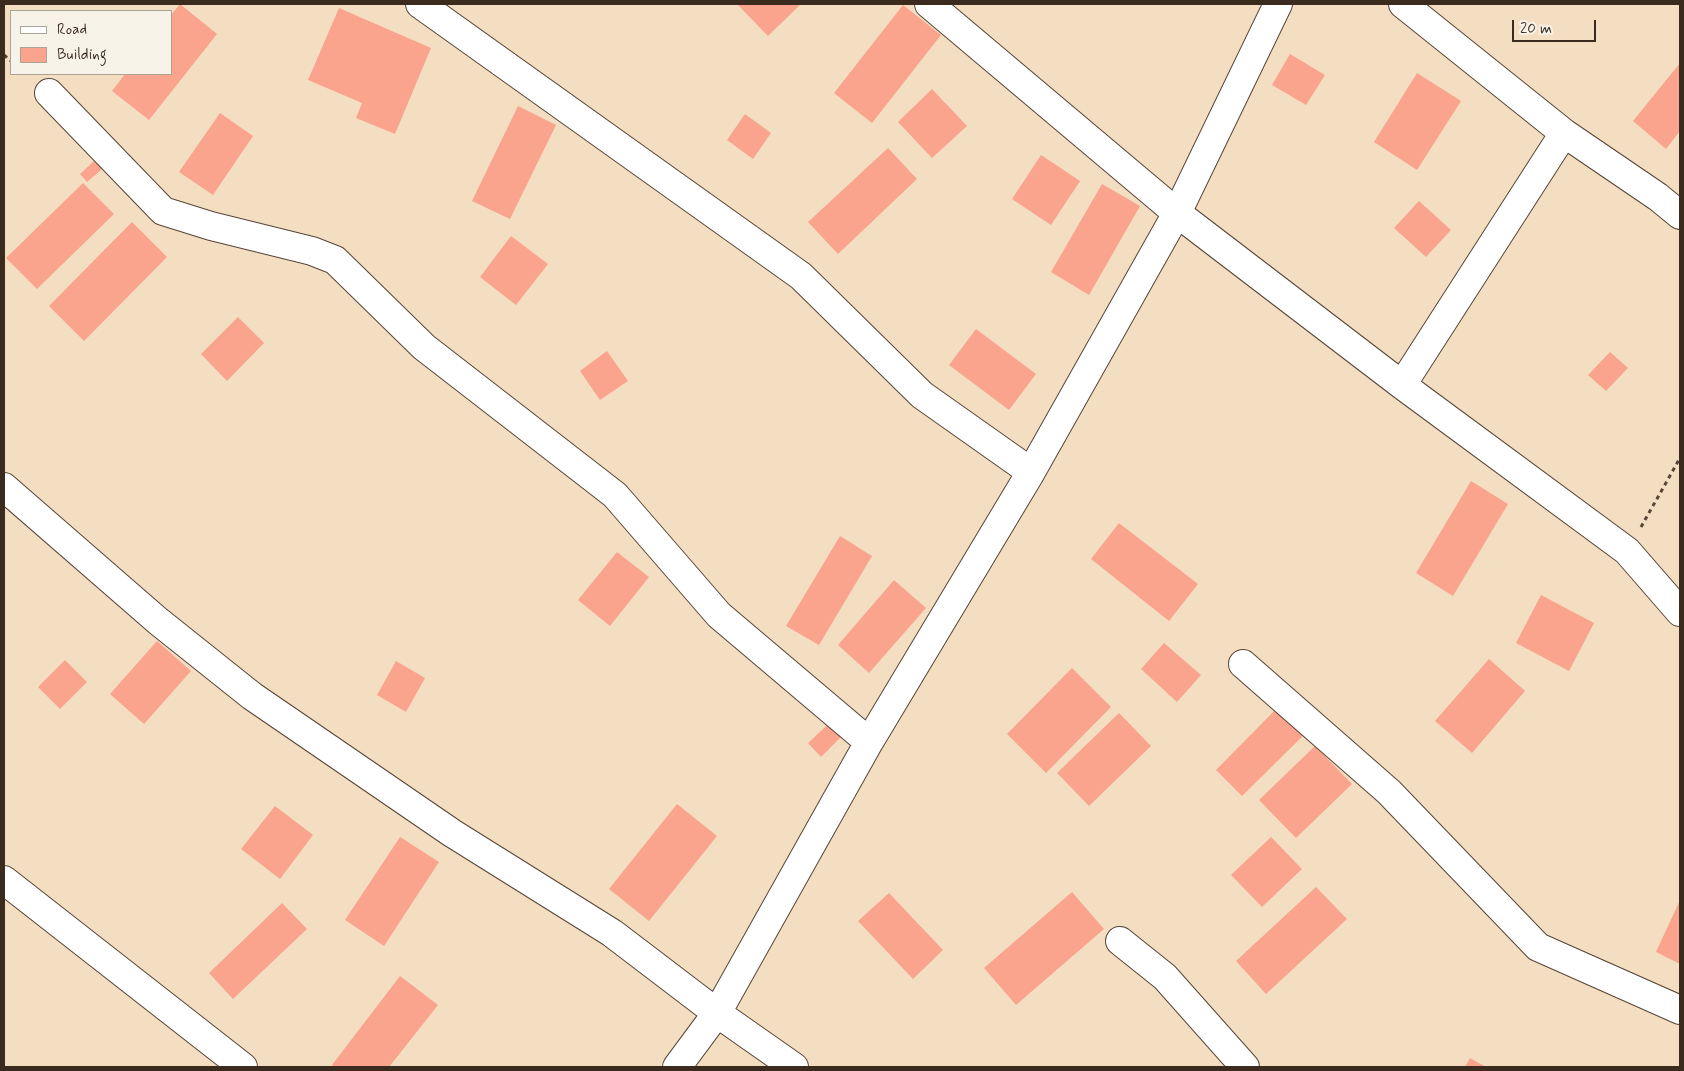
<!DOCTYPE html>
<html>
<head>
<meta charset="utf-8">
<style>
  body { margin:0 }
  #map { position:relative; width:1684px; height:1071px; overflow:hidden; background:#f4dec2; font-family:Mynerve,sans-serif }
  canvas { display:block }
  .frame { position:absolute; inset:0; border:5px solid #3b2a1e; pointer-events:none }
  .legend { position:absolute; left:10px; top:10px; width:162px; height:65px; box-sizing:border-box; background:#f7f3e8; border:1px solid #aca397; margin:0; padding:6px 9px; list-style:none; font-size:15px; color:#3b2a1e }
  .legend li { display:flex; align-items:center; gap:10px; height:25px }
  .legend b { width:25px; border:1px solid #aca397 }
  .scale { position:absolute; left:1512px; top:20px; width:84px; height:22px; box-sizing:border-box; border:2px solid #3b2a1e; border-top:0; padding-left:6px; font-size:15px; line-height:18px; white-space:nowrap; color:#3b2a1e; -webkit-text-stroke:4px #f7f3e8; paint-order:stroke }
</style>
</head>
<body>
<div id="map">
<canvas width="1684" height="1071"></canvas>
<div class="frame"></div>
<ul class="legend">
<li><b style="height:6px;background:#fff"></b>Road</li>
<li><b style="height:14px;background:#faa38d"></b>Building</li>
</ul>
<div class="scale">20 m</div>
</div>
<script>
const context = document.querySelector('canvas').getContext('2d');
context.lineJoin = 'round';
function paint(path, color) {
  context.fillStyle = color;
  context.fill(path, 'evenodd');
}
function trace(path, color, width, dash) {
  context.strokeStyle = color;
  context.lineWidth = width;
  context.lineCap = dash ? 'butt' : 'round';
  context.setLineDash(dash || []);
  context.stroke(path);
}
const building = new Path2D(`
  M 180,4 L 217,34 L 149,120 L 112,91 L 125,74 L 171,74 L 171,15 Z
  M 737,4 L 801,4 L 768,36 Z
  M 903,5 L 941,35 L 872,123 L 834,93 Z
  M 339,8 L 431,48 L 395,134 L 356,118 L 362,103 L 308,80 Z
  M 1290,54 L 1325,75 L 1306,105 L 1272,85 Z
  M 1680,63 L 1680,131 L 1666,149 L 1633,121 Z
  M 1417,73 L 1461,101 L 1417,170 L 1374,142 Z
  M 932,89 L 967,126 L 932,158 L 898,122 Z
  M 518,106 L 556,125 L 510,219 L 472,201 Z
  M 220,113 L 253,136 L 213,195 L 179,172 Z
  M 745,114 L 771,133 L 753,159 L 727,140 Z
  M 888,148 L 917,179 L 838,254 L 808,222 Z
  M 1041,155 L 1080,181 L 1051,225 L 1012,199 Z
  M 94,161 L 102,169 L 87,182 L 80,174 Z
  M 83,183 L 114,214 L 37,289 L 6,258 Z
  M 1102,184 L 1140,206 L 1089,295 L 1051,272 Z
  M 1419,201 L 1451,230 L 1426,257 L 1394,228 Z
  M 132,222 L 167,257 L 84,341 L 49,306 Z
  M 511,236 L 548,264 L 516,305 L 480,277 Z
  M 238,317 L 264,343 L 227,381 L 201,354 Z
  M 976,329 L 1036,374 L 1009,410 L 949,365 Z
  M 607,351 L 628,381 L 600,400 L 580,371 Z
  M 1610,352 L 1628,368 L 1606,391 L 1588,375 Z
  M 1471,481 L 1508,504 L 1453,596 L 1416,573 Z
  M 1119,523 L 1198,584 L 1169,621 L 1091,559 Z
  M 840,536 L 872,556 L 819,645 L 786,626 Z
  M 617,552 L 649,577 L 610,626 L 578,600 Z
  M 894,580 L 926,608 L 869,673 L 838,645 Z
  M 1541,595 L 1594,623 L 1569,671 L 1516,643 Z
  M 157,641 L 191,671 L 144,724 L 110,694 Z
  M 1164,643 L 1201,675 L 1177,702 L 1141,669 Z
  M 1489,659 L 1525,691 L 1472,753 L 1435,721 Z
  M 65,660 L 87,682 L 60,709 L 38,687 Z
  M 396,661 L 425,678 L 406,712 L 377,695 Z
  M 1072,668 L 1111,707 L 1046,773 L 1007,734 Z
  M 1285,700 L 1312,727 L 1242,796 L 1216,770 Z
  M 1119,713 L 1151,746 L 1089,806 L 1057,773 Z
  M 836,717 L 848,730 L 821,757 L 808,743 Z
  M 1315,746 L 1352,784 L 1296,838 L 1259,800 Z
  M 677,804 L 717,836 L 649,921 L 609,889 Z
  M 275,806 L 313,835 L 280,879 L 241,849 Z
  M 400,837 L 439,862 L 384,946 L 345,920 Z
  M 1271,837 L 1302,869 L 1262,907 L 1231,875 Z
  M 1316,887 L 1347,919 L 1266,994 L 1236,961 Z
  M 1072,892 L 1104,929 L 1016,1005 L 984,968 Z
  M 889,893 L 943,950 L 913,979 L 858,921 Z
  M 1680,900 L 1680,964 L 1656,952 Z
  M 282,903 L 307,929 L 233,999 L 209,973 Z
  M 400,976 L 438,1005 L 389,1067 L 335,1067 L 332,1065 Z
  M 1470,1058 L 1486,1067 L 1465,1067 Z`);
const path = new Path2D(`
  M 4,55 L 11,61
  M 1641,527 L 1680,458`);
const street = new Path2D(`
  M 420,4 L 801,276 L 922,395 L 1031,472
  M 929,4 L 1177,213 L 1402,385 L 1627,551 L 1680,612
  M 1403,4 L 1564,133 L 1658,197 L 1680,215
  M 49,93 L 163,211 L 211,226 L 312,251 L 335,260 L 424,347 L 615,495 L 719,615 L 869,742
  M 1402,385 L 1564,133
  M 4,487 L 158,621 L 252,696 L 452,833 L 612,933 L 717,1013 L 794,1067
  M 1243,664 L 1389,792 L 1538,947 L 1680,1010
  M 4,880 L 243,1067
  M 1120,941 L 1165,977 L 1245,1067
  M 677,1067 L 717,1013 L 869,742 L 1031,472 L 1177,213 L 1278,4`);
paint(building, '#faa38d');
trace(street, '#574537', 30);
trace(path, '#574537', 3, [4, 4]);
trace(street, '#fff', 28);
</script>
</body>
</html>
